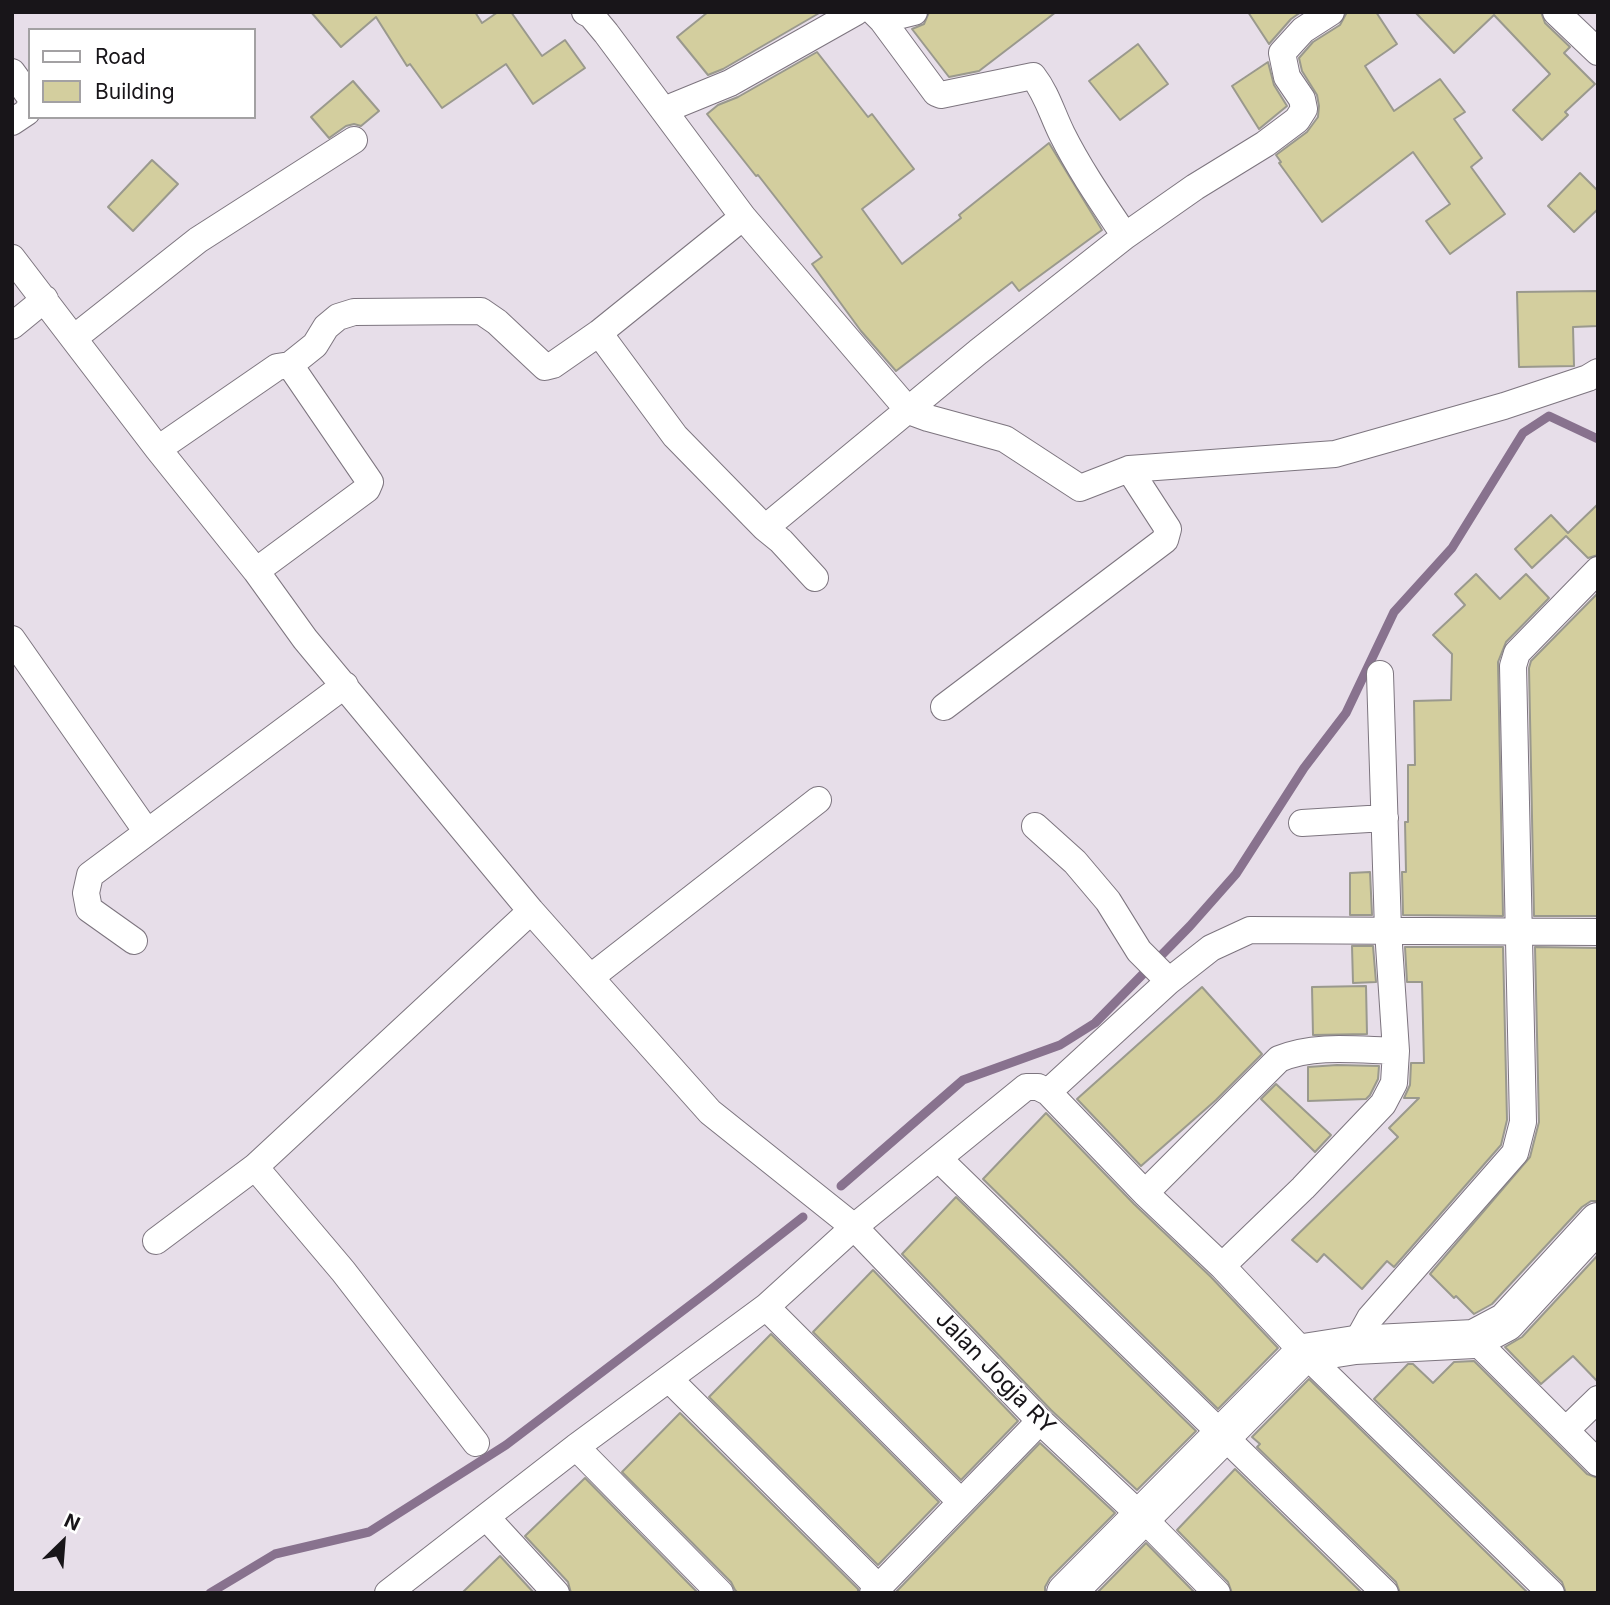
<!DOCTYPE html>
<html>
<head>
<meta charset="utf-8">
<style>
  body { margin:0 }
  #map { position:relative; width:1610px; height:1605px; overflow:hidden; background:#e7dee9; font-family:Inter,sans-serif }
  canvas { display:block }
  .frame { position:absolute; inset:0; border:14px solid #181519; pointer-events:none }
  .legend { position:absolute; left:28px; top:28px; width:228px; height:91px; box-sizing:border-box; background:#fff; border:2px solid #a3a1a3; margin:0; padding:9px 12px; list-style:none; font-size:21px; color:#181519 }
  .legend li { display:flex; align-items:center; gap:14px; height:35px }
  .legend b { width:35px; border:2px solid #a3a1a3 }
  .north { position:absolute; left:28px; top:1507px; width:70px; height:70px; -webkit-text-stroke:5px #fff; paint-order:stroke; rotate:25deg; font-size:19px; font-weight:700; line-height:28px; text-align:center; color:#181519 }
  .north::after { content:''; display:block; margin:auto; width:24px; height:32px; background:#181519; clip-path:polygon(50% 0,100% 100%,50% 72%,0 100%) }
</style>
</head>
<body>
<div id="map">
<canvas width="1610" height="1605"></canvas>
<div class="frame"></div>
<ul class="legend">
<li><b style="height:9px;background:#fff"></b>Road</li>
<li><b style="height:19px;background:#d3ce9e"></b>Building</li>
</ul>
<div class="north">N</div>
</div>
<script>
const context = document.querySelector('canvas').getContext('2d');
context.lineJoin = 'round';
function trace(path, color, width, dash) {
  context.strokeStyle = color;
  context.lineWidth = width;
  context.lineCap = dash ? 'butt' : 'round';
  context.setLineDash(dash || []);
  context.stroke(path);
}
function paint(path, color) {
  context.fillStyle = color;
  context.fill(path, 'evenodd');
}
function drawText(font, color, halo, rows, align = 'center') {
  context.font = font + ' Inter,sans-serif';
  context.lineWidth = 5;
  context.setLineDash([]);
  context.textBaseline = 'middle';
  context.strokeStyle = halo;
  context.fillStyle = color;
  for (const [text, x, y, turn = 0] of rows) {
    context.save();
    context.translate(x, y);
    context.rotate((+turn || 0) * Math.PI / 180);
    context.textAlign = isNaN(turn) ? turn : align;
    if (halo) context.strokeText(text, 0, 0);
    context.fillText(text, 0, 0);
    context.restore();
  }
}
const stream = new Path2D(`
  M 841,1186 L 963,1080 L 1060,1045 L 1095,1023 L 1190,926 L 1236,874 L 1304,768 L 1346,713 L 1394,612 L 1452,548 L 1523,433 L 1549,416 L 1598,439
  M 210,1593 L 275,1554 L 369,1532 L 506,1445 L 714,1287 L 803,1217`);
const building = new Path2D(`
  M 311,12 L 475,12 L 482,23 L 498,12 L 511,12 L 542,56 L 565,40 L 585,68 L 533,104 L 506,64 L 442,108 L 410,64 L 407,66 L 376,17 L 341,47 Z
  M 708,12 L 821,12 L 723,69 L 708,75 L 677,37 Z
  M 929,12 L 1056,12 L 979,71 L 949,77 L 912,29 L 924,24 Z
  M 1248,12 L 1301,12 L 1291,19 L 1269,44 Z
  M 1347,12 L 1376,12 L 1397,44 L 1365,66 L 1394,111 L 1440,79 L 1465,112 L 1454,119 L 1482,158 L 1471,167 L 1505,214 L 1450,254 L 1426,221 L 1450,204 L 1413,152 L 1322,222 L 1279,163 L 1281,162 L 1276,155 L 1307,132 L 1318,117 L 1319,106 L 1317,95 L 1302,71 L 1299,58 L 1313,42 L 1340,25 Z
  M 1415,12 L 1541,12 L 1545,23 L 1570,47 L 1564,53 L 1595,84 L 1565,112 L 1568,115 L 1542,140 L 1513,110 L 1550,74 L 1494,15 L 1454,53 Z
  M 1138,44 L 1168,84 L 1120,120 L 1089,81 Z
  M 817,52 L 868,117 L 872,114 L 914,169 L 862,209 L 902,264 L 961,218 L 959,215 L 1049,143 L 1102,230 L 1019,291 L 1012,282 L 896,371 L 861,331 L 812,264 L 822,257 L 758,175 L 756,176 L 707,114 L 718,105 L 738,97 Z
  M 1268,62 L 1274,85 L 1287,106 L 1259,129 L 1232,86 Z
  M 353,81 L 379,111 L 361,126 L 354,124 L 346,126 L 329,138 L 311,117 Z
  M 152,160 L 178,184 L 133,231 L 108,207 Z
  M 1580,173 L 1598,191 L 1598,209 L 1574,232 L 1548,206 Z
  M 1598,291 L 1598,326 L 1573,327 L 1574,366 L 1519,367 L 1517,292 Z
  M 1598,504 L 1598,555 L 1588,558 L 1566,536 L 1532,568 L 1515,549 L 1551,515 L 1568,533 Z
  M 1476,574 L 1500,599 L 1526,574 L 1549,598 L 1506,642 L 1498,662 L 1503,916 L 1403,915 L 1402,872 L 1406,872 L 1405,822 L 1408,822 L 1408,765 L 1415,765 L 1414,701 L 1451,700 L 1452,654 L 1433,635 L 1465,605 L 1455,594 Z
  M 1598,593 L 1598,916 L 1534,916 L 1529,668 L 1531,661 Z
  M 1370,872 L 1372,915 L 1350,915 L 1350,873 Z
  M 1352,946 L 1373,946 L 1376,982 L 1353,983 Z
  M 1405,947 L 1503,947 L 1507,1120 L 1501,1145 L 1394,1267 L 1387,1261 L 1362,1289 L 1324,1254 L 1317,1262 L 1292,1240 L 1398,1137 L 1389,1128 L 1419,1098 L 1404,1098 L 1410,1085 L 1411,1063 L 1424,1063 L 1422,982 L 1407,982 Z
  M 1535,947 L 1598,948 L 1598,1201 L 1591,1201 L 1582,1207 L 1492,1304 L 1474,1314 L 1456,1296 L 1454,1298 L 1430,1274 L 1530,1157 L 1539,1122 Z
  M 1366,986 L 1367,1034 L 1313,1035 L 1312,987 Z
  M 1202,987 L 1262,1054 L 1216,1100 L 1141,1166 L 1077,1099 Z
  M 1337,1065 L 1379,1066 L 1378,1079 L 1370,1095 L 1366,1099 L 1308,1101 L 1308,1067 Z
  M 1276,1084 L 1331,1135 L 1315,1152 L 1261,1099 Z
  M 1046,1113 L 1134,1204 L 1211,1277 L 1278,1348 L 1218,1409 L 983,1179 Z
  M 956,1197 L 1196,1431 L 1137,1490 L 1051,1410 L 902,1254 Z
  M 1598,1255 L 1598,1382 L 1573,1356 L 1541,1384 L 1505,1347 L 1522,1337 Z
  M 873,1270 L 1018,1421 L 961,1480 L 813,1332 Z
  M 771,1334 L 939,1502 L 878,1565 L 709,1397 Z
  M 1474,1361 L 1587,1474 L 1598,1478 L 1598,1593 L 1566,1593 L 1562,1582 L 1374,1399 L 1408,1364 L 1413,1364 L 1433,1383 L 1454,1362 Z
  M 1309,1379 L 1528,1593 L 1400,1593 L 1396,1582 L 1257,1447 L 1260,1444 L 1252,1437 Z
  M 680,1413 L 858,1589 L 858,1593 L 738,1593 L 735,1590 L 731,1582 L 622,1472 Z
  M 1040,1443 L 1115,1513 L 1050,1578 L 1045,1587 L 1045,1593 L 895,1593 Z
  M 1235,1469 L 1362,1593 L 1232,1593 L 1228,1582 L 1177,1530 Z
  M 585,1478 L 697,1592 L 571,1593 L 568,1582 L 525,1536 Z
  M 1146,1543 L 1195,1593 L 1097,1593 Z
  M 500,1556 L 534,1593 L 462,1593 Z`);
const street = new Path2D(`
  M 585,12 L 591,15 L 606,33 L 743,217 L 909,411 L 928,418 L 1005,439 L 1080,488 L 1129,469 L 1335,454 L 1504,406 L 1588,378 L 1598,372
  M 874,12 L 882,20 L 914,12
  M 1556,12 L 1598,52
  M 882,20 L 936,93 L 941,95 L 1033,76 C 1047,94 1052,114 1062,134 C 1080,170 1103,203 1125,236
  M 12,72 L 30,97
  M 664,110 L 730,83 L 856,12
  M 12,122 L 27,112 L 30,106
  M 12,258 L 158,449 L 256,571 L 305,639 L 531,911 L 710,1112 L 854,1227 L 1040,1421 L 1141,1516 L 1217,1593
  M 12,326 L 45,299
  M 599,333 L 675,436 L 765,528
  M 74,338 L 198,240 L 354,140
  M 158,449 L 277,367 L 290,365 L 315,345 L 326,327 L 338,317 L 354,312 L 481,311 L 497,322 L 545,367 L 553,365 L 599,333 L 743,217
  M 256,571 L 367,489 L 370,482 L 290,365
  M 815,578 L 781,541 L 765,528 L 978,352 L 1125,236 L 1195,187 L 1265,144 L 1297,120 L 1304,109 L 1302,99 L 1287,77 L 1282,53 L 1303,30 L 1331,12
  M 12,639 L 147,832
  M 944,707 L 1165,540 L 1168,529 L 1129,469
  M 1302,823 L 1385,818
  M 1035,826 L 1075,862 L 1108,901 L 1139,951 L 1169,981
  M 134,941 L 89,909 L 86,893 L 90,875 L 345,685
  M 591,977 L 818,800
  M 1048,1092 L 1169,981 L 1211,948 L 1250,930 L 1598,932
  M 939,1159 L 1385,1593
  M 255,1167 L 343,1271 L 476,1443
  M 1145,1193 L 1279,1059 C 1315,1044 1357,1050 1396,1051
  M 156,1241 L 255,1167 L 531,911
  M 1222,1266 L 1303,1188 L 1383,1104 L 1394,1083 L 1396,1051 L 1388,930 L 1380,674
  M 766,1307 L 961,1502
  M 1474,1339 L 1598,1463
  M 1355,1345 L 1370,1318 L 1515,1153 L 1523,1122 L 1513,666 L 1517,653 L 1598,570
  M 669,1379 L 878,1587
  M 1566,1430 L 1598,1399
  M 576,1447 L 720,1593
  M 487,1518 L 556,1593
  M 388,1593 L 576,1447 L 766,1307 L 854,1227 L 1026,1087 L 1038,1087 L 1048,1092 L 1145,1193 L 1222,1266 L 1304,1353 L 1551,1593
  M 873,1593 L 1040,1421`);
const secondary = new Path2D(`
  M 1066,1593 L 1304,1353 L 1355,1345 L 1474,1339 L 1506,1322 L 1598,1222`);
const streetNames = [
  ["Jalan Jogja RY",995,1373,46]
];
trace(stream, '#88728e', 9);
paint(building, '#d3ce9e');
trace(building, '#9a998d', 2);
trace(street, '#7d757f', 28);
trace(secondary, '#7d757f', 40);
trace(street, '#fff', 26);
trace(secondary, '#fff', 38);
drawText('23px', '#181519', '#fff', streetNames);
</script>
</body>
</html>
